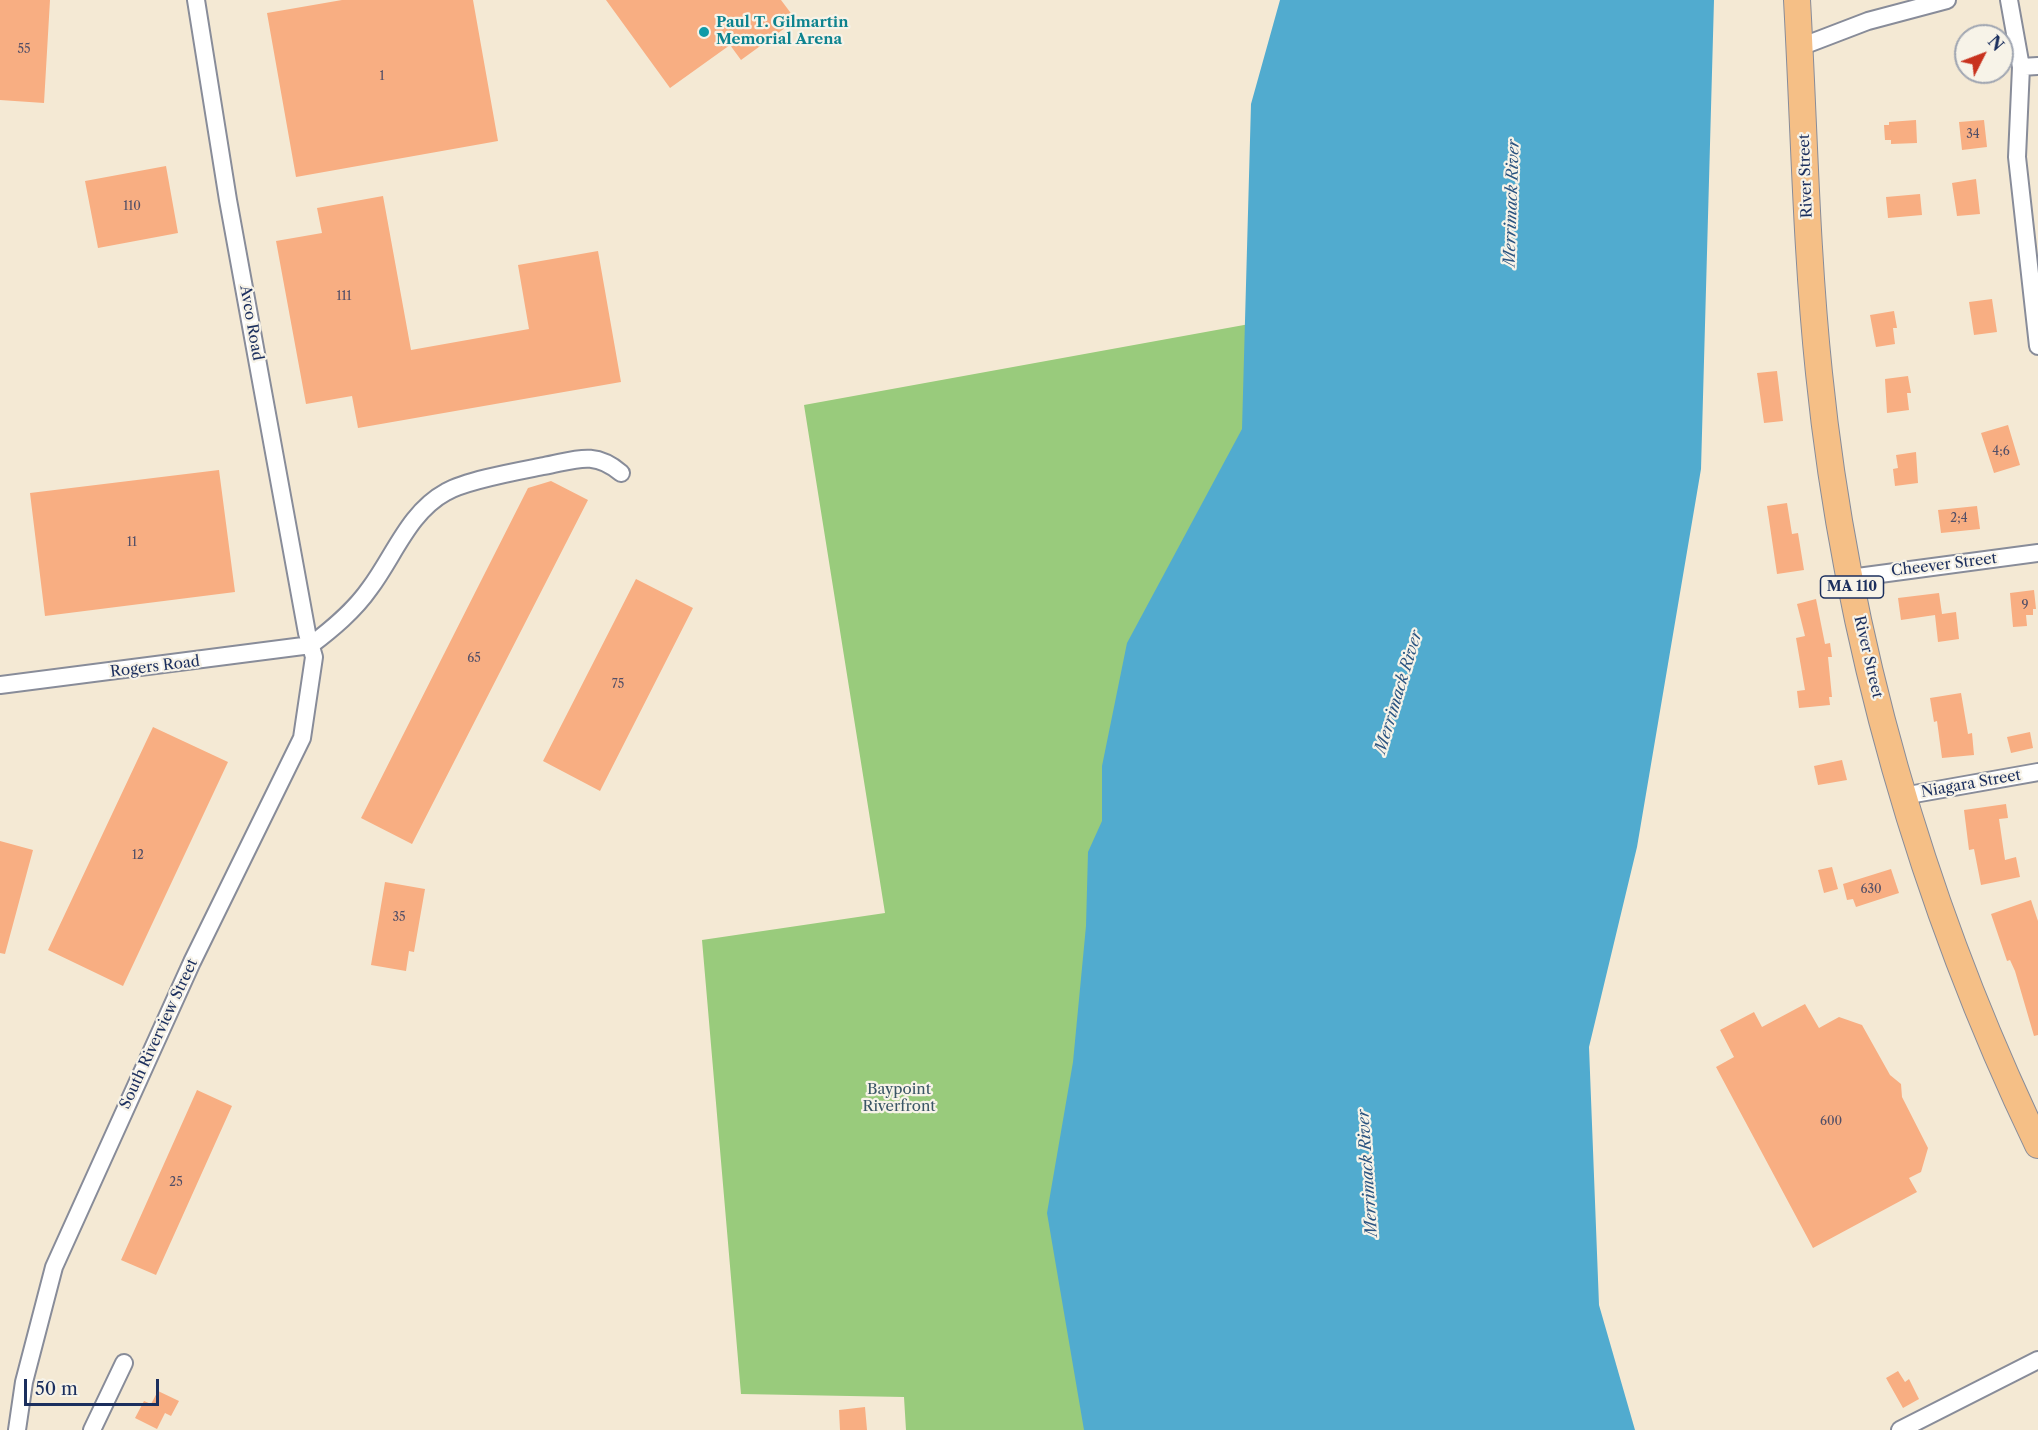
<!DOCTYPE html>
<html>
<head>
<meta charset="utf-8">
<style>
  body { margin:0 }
  #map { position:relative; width:2038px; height:1430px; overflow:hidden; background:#f4e9d4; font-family:"Libre Caslon Text",serif }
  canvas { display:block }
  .north { position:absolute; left:1954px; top:24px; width:60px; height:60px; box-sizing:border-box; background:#f7f3e8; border:2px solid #9fa5b1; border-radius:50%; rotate:48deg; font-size:16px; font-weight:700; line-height:24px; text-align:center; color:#1b2f5e }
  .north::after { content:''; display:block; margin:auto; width:21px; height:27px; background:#c8321e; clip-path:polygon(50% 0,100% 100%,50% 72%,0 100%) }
  .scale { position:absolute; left:24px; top:1379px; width:135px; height:27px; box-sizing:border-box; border:3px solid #1b2f5e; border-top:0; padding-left:8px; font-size:18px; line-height:21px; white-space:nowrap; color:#1b2f5e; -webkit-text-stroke:4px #f7f3e8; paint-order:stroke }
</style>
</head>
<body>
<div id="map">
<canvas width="2038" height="1430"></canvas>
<div class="north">N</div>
<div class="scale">50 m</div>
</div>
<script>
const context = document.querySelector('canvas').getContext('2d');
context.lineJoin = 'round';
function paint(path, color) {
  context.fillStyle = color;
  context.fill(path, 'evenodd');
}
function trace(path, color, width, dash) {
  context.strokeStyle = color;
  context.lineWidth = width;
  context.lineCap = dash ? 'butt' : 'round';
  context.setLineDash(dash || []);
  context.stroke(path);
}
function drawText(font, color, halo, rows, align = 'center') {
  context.font = font + ' "Libre Caslon Text",serif';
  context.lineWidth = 4.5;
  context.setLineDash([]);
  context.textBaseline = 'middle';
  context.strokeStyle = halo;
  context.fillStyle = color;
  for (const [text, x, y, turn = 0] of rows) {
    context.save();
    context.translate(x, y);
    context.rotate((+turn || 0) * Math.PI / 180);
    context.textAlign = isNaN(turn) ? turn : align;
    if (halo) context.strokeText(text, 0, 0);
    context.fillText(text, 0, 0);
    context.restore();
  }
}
const green = new Path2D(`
  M 1266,321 L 1105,1430 L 906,1430 L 904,1397 L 741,1394 L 702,940 L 885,913 L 804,405 Z`);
const water = new Path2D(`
  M 1280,0 L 1714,0 L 1701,469 L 1637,847 L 1589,1047 L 1599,1305 L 1635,1430 L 1084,1430 L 1047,1213 L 1073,1062 L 1086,926 L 1088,852 L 1102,821 L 1102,766 L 1127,643 L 1242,429 L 1251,104 Z`);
const building = new Path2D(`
  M 0,0 L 50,0 L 44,103 L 0,100 Z
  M 342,0 L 473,0 L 498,141 L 296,177 L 267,13 Z
  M 606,0 L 781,0 L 796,20 L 741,60 L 730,45 L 670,88 Z
  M 1916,120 L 1917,143 L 1891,144 L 1891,140 L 1885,140 L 1884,125 L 1889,125 L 1889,122 Z
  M 1984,120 L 1987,147 L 1962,150 L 1959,122 Z
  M 166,166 L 178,233 L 98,248 L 85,181 Z
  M 1976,179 L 1980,214 L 1957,216 L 1952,183 Z
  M 1920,194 L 1922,215 L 1888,218 L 1886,197 Z
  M 383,196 L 411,350 L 529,329 L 518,265 L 598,251 L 621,382 L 358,428 L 352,396 L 306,404 L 276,241 L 322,233 L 317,208 Z
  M 1992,299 L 1997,332 L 1974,335 L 1969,302 Z
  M 1894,311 L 1897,328 L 1893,328 L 1895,344 L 1876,347 L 1870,315 Z
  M 1777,371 L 1783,421 L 1764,423 L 1757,373 Z
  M 1908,376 L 1911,393 L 1907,393 L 1909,410 L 1887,413 L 1885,379 Z
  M 2008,425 L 2020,465 L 1994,473 L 1981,433 Z
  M 1916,452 L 1918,483 L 1895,486 L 1893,469 L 1898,468 L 1896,455 Z
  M 219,470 L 235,592 L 45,616 L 30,493 Z
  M 551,481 L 588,500 L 412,844 L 361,818 L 528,488 Z
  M 1787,503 L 1792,534 L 1798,533 L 1804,570 L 1777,574 L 1767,506 Z
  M 1977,506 L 1980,529 L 1941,533 L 1938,510 Z
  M 636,579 L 693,608 L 600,791 L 543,761 Z
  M 2034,590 L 2036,609 L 2033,609 L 2033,615 L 2026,615 L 2027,626 L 2013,627 L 2010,593 Z
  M 1939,593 L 1942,614 L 1956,612 L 1959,639 L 1938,642 L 1935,615 L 1901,620 L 1898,598 Z
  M 1816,599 L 1825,644 L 1830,643 L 1832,657 L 1828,657 L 1832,697 L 1829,697 L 1830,705 L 1799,708 L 1797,691 L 1805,690 L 1796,638 L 1805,636 L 1797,604 Z
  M 1961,693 L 1968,734 L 1972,733 L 1974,755 L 1942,758 L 1937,721 L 1934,722 L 1930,698 Z
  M 153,727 L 228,762 L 123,986 L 48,950 Z
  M 2030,732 L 2033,748 L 2011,753 L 2007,737 Z
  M 1842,760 L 1847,780 L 1818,785 L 1814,766 Z
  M 2006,804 L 2008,818 L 1999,819 L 2005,860 L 2016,857 L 2020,877 L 1981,885 L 1974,849 L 1969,850 L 1964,810 Z
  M 0,841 L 33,850 L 5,954 L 0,953 Z
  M 1832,867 L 1838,889 L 1824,893 L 1818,870 Z
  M 1891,869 L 1899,893 L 1856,907 L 1853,899 L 1847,900 L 1843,884 Z
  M 385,882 L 425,889 L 414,952 L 409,951 L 406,971 L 371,965 Z
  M 2031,900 L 2038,921 L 2038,1035 L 2034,1036 L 2015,971 L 2010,960 L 2007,961 L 1991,914 Z
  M 1805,1004 L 1819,1028 L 1839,1017 L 1862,1025 L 1890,1075 L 1901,1084 L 1902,1097 L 1928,1148 L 1921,1172 L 1909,1178 L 1917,1192 L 1813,1248 L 1716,1067 L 1734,1057 L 1720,1030 L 1754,1012 L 1762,1027 Z
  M 197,1090 L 232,1106 L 156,1275 L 121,1260 Z
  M 1898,1371 L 1905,1382 L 1909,1379 L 1919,1399 L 1903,1408 L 1886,1378 Z
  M 158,1391 L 179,1401 L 171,1416 L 165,1413 L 157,1429 L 135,1418 L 144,1401 L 151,1404 Z
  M 865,1407 L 867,1430 L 840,1430 L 839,1410 Z`);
const minor = new Path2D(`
  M 2009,0 L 2021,67 L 2017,157 L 2038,346
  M 1800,47 L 1868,21 L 1947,0
  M 2021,67 L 2038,66
  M 1850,578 L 2038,553
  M 0,685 L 311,645 C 332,629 354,611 370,588 C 394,556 409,512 446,492 C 467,480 519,471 544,466 C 576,460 594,450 621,473
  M 1903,796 L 2038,772
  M 17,1430 L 24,1382 L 54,1267 L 192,962 L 302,738 L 314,657 L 307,633 L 228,200 L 196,0
  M 92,1430 L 124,1363
  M 1900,1430 L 2038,1360`);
const primary = new Path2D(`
  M 1797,0 C 1804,124 1806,249 1819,373 C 1846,639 1922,904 2038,1145`);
const markers = [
  [704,32,6,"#0f9aa8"]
];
const numberNames = [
  ["55",24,50],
  ["1",382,77],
  ["34",1973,135],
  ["110",132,207],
  ["111",344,297],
  ["4;6",2001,452],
  ["2;4",1959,519],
  ["11",132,543],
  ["9",2025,606],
  ["65",474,659],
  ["75",618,685],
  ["12",138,856],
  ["630",1871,890],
  ["35",399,918],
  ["600",1831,1122],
  ["25",176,1183]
];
const shields = [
  [1852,587,63]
];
const shieldNames = [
  ["MA 110",1852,587]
];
const cultureNames = [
  ["Paul T. Gilmartin",716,23],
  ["Memorial Arena",716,40]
];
const streetNames = [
  ["River Street",1806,176,-92],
  ["Avco Road",251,323,80],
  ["Cheever Street",1944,565,-7],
  ["River Street",1868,657,77],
  ["Rogers Road",155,667,-7],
  ["Niagara Street",1971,784,-10],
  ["South Riverview Street",159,1034,-65]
];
const parkNames = [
  ["Baypoint",899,1090],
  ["Riverfront",899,1107]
];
const waterNames = [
  ["Merrimack River",1512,203,-88],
  ["Merrimack River",1399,692,-73],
  ["Merrimack River",1368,1173,-94]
];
paint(green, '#99cb7c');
paint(water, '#51abcf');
paint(building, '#f8ae82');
trace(minor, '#888c99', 20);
trace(primary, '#888c99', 28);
trace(minor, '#fff', 16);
trace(primary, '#f5bf86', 26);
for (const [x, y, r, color] of markers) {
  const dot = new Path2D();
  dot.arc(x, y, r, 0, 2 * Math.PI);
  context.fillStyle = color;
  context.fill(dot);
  trace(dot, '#f7f3e8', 2);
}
drawText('12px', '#524f67', null, numberNames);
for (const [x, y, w] of shields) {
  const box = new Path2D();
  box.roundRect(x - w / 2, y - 11, w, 22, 4.5);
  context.fillStyle = '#f7f3e8';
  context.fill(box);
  trace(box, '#1b2f5e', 1.5);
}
drawText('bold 14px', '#1b2f5e', null, shieldNames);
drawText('bold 15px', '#0d838f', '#f7f3e8', cultureNames, 'left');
drawText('15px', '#1b2f5e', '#f7f3e8', streetNames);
drawText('15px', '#3a5666', '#f7f3e8', parkNames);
drawText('italic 16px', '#2b5480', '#f7f3e8', waterNames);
</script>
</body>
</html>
